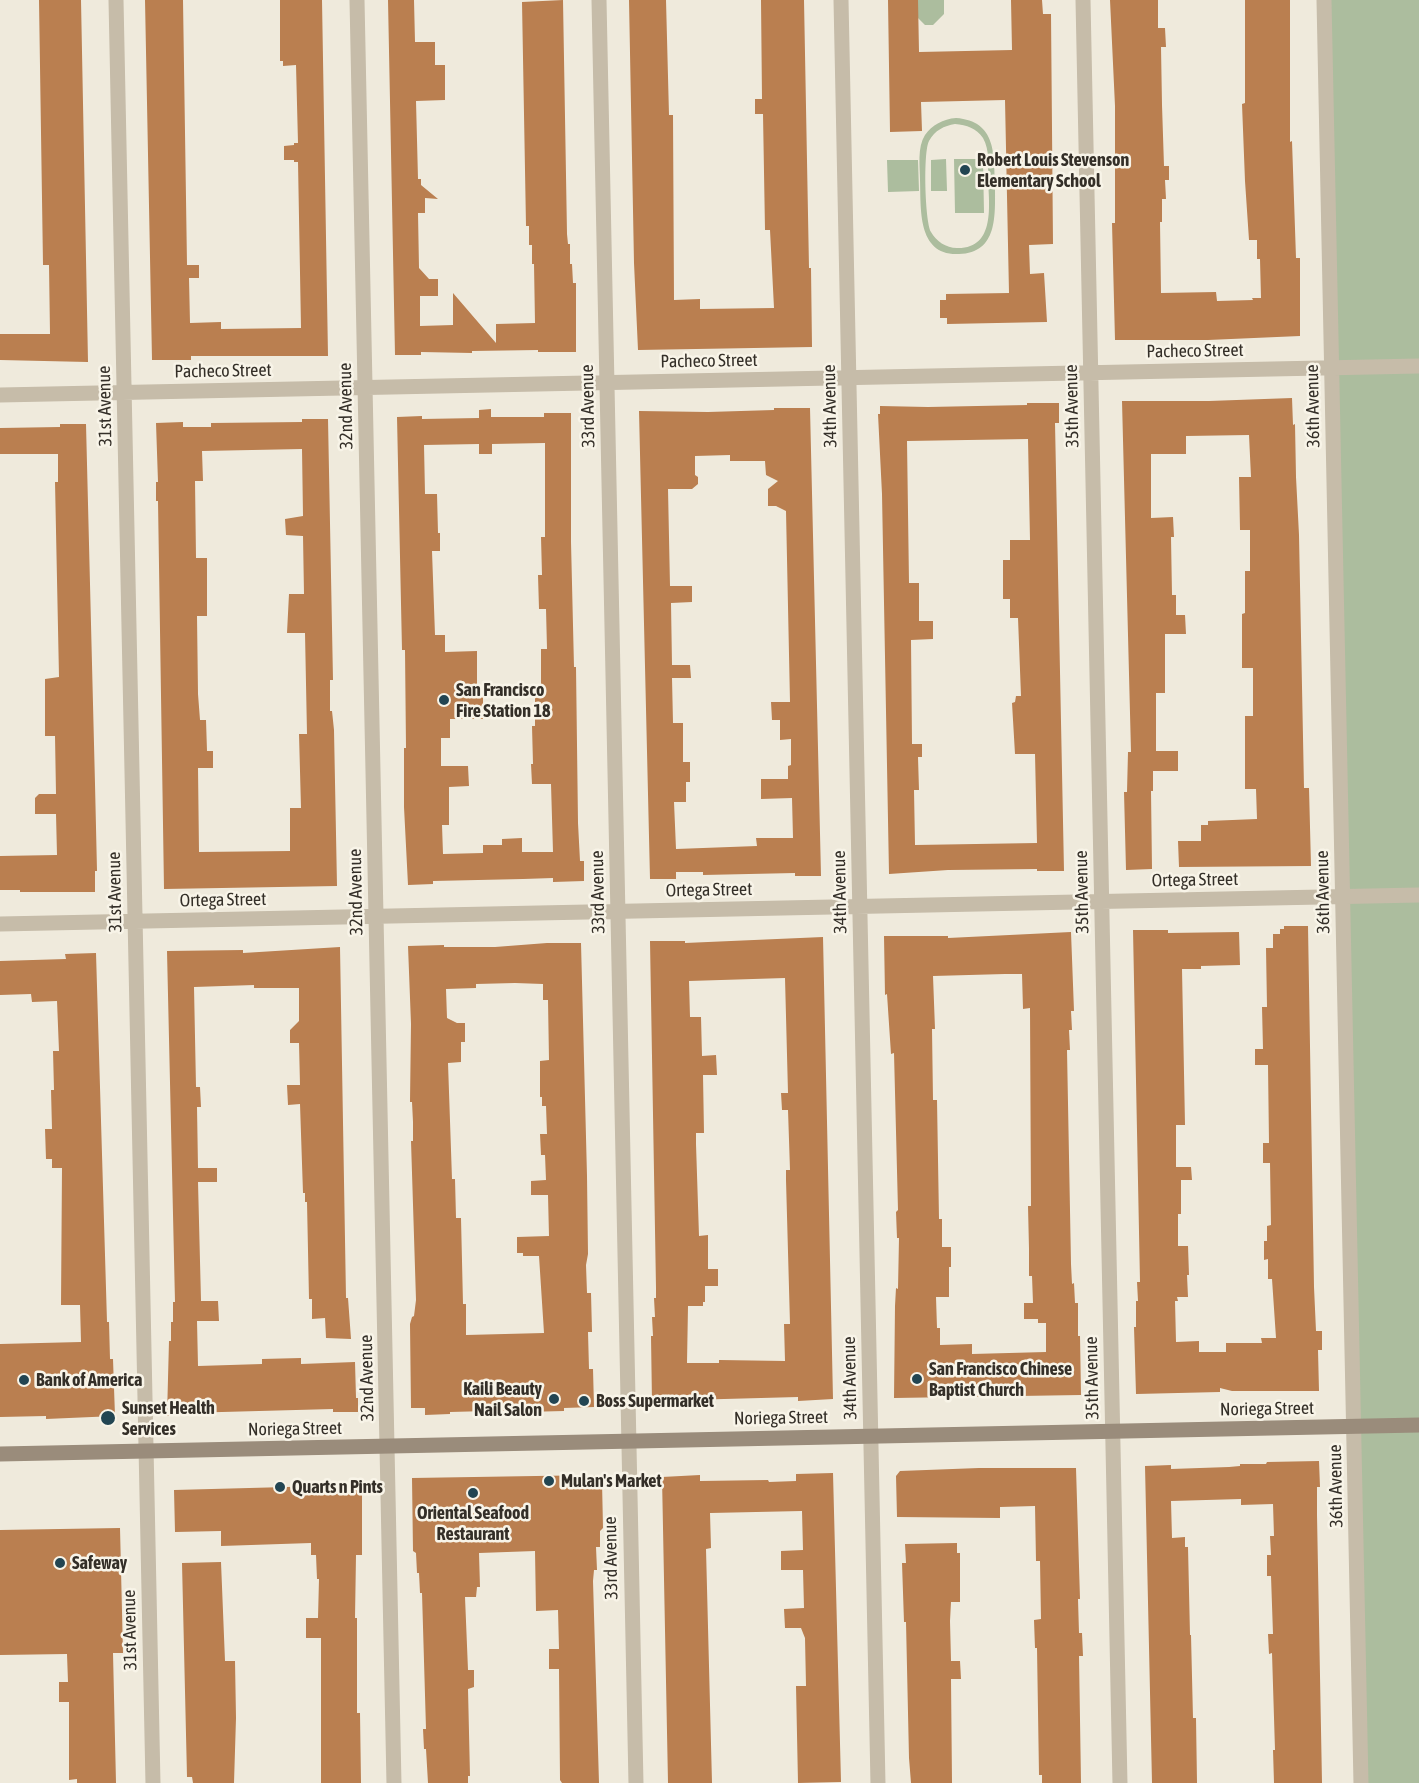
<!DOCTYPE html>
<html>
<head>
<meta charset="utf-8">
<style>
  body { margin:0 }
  canvas { display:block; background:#efeadc }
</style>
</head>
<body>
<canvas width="1419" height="1783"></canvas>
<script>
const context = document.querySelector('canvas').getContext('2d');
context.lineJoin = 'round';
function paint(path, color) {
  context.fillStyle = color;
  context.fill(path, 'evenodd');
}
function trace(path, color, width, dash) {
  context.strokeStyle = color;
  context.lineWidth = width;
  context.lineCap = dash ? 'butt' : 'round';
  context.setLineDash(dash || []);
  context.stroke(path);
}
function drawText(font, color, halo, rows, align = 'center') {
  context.font = font + ' "Asap Condensed",sans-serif';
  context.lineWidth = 5;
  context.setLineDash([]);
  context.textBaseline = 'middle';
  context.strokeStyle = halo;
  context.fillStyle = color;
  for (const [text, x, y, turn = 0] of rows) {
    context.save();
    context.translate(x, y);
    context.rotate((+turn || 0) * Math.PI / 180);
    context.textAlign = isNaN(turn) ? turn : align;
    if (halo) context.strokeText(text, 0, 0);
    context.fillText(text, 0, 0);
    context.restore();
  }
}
const green = new Path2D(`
  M 918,0 L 944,0 L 944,14 L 933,25 L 925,25 L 918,18 Z
  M 1324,0 L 1419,0 L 1419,1783 L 1361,1783 Z
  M 956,118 C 997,121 994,155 995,187 C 995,215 998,253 959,254 C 917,256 921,209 920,180 C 920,166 917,148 925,135 C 932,125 943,119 956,118 ZM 955,124 C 967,125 976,128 983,138 C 990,150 988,166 988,179 C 989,204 996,249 957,248 C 946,248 936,241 931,232 C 925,221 923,152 929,141 C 935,130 944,126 955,124 Z
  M 946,159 L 947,191 L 931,191 L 931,160 Z
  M 954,159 L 983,159 L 984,213 L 955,213 Z
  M 887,160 L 918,160 L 919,191 L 888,192 Z`);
const building = new Path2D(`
  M 39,0 L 81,0 L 88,362 L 0,360 L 0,334 L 50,334 L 49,265 L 43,265 Z
  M 145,0 L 183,0 L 187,265 L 199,265 L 199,278 L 189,278 L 190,323 L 221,322 L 221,329 L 301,328 L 298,162 L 294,162 L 294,160 L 284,160 L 284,146 L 294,145 L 294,143 L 298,143 L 296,65 L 283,66 L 283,61 L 280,61 L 280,0 L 322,0 L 328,356 L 191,356 L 191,360 L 152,360 Z
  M 388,0 L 414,0 L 415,42 L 435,42 L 435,65 L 445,65 L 445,100 L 416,101 L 418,179 L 421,179 L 421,185 L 438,199 L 425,198 L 425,213 L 418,213 L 419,268 L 429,279 L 438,279 L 438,296 L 420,296 L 420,326 L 453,325 L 453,293 L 496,343 L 496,324 L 535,323 L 534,264 L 532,264 L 532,245 L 529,245 L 529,226 L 526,226 L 522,2 L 563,0 L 567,234 L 568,244 L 570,244 L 570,264 L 572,264 L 573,283 L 576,283 L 576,352 L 538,352 L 538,350 L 472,351 L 472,353 L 421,352 L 421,355 L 395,355 Z
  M 629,0 L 666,0 L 669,115 L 673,115 L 674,300 L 700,299 L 700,309 L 774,308 L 770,230 L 765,230 L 763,114 L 755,114 L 755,99 L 762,99 L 761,0 L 804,0 L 809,268 L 811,268 L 812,347 L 638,350 L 634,263 Z
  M 888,0 L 918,0 L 919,52 L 1012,50 L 1011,0 L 1042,0 L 1043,14 L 1051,14 L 1053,244 L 1029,245 L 1030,274 L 1044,273 L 1047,322 L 947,324 L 947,318 L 940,318 L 940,300 L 946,300 L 946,294 L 1009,293 L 1005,100 L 921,102 L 922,131 L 890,132 Z
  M 1110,0 L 1158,0 L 1158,28 L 1165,28 L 1166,47 L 1161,47 L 1162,105 L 1164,166 L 1169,166 L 1169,180 L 1165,180 L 1166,199 L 1162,199 L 1162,222 L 1160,222 L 1161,293 L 1216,292 L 1217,301 L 1253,300 L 1252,298 L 1261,298 L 1260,259 L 1257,259 L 1257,240 L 1249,240 L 1245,181 L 1242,104 L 1245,103 L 1245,0 L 1290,0 L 1290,142 L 1292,141 L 1296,258 L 1300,258 L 1300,336 L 1208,340 L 1115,340 L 1112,223 L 1115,223 L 1115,106 Z
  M 1292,398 L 1293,425 L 1295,424 L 1296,477 L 1299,535 L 1304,788 L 1309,788 L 1311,866 L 1179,867 L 1178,841 L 1201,841 L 1201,825 L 1208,825 L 1208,821 L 1257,819 L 1256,789 L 1245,789 L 1245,716 L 1253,716 L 1253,668 L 1242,668 L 1242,614 L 1245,613 L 1245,571 L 1250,571 L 1250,530 L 1240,530 L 1239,477 L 1251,477 L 1249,435 L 1186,436 L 1186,454 L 1151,454 L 1151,518 L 1173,517 L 1174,537 L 1171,537 L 1172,595 L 1176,595 L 1176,615 L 1185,615 L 1186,634 L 1165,634 L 1165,693 L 1156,693 L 1156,751 L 1178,751 L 1178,771 L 1153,771 L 1153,791 L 1151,791 L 1152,869 L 1126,870 L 1124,792 L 1127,792 L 1128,752 L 1131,752 L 1122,401 L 1209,401 Z
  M 1027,403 L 1059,403 L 1059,423 L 1055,423 L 1064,871 L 1037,871 L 1037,869 L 948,870 L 889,874 L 882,494 L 878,414 L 880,414 L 880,406 L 928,407 L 1027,405 ZM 1028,439 L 1030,540 L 1010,540 L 1010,560 L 1003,560 L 1003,599 L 1010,599 L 1010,618 L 1018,618 L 1021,696 L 1016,696 L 1015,702 L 1012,703 L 1015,754 L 1035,754 L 1037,843 L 915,845 L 914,790 L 919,790 L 918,757 L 922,757 L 922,744 L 912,744 L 911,640 L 933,639 L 933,621 L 919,621 L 919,583 L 909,583 L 907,441 Z
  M 774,408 L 810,408 L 821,876 L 795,876 L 795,873 L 703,875 L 703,872 L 676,872 L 676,879 L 650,879 L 639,411 L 708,412 L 774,410 ZM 730,455 L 730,461 L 765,461 L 766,475 L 778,481 L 768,489 L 768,506 L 776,506 L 786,511 L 790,702 L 771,702 L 772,720 L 780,720 L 780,740 L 791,739 L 791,765 L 788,766 L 788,779 L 761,779 L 761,799 L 792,798 L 793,838 L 756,838 L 757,846 L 676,849 L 674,802 L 686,802 L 686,782 L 690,782 L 690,762 L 683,762 L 683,723 L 673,723 L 672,678 L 691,678 L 690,665 L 672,665 L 671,603 L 692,602 L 692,586 L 670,586 L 668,489 L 692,489 L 698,484 L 698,477 L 695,475 L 695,456 Z
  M 491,409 L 491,417 L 544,417 L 544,413 L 571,413 L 571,542 L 574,667 L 576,667 L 578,823 L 580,861 L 584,861 L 584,881 L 553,882 L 553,878 L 523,879 L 433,881 L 433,884 L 408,885 L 404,807 L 404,748 L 406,748 L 405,650 L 402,650 L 397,417 L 422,416 L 422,419 L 479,418 L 479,410 ZM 545,443 L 545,537 L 541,537 L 542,575 L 538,575 L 539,609 L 546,609 L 547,649 L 541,649 L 541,686 L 535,686 L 535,726 L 532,726 L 533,764 L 531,764 L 532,784 L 551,784 L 553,852 L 522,852 L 522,838 L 502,839 L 502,845 L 483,845 L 483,853 L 443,854 L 442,825 L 449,825 L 449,787 L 469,786 L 468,766 L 441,766 L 441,738 L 450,738 L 450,719 L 483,719 L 483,692 L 477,692 L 477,651 L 445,652 L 445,635 L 435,635 L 432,551 L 440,551 L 440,533 L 438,533 L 437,494 L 425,494 L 424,445 L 479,444 L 479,454 L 492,454 L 492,444 Z
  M 302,419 L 328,419 L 333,680 L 330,680 L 330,711 L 332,711 L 334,730 L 337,886 L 164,889 L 158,501 L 156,501 L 156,482 L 158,482 L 156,423 L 183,422 L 183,427 L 211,427 L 211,423 L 302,422 ZM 302,449 L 303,516 L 285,519 L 286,535 L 303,536 L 304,594 L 289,594 L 287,633 L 305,633 L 307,734 L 299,734 L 301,808 L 290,808 L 290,851 L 199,852 L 198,768 L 213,768 L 213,751 L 207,751 L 206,720 L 200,720 L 198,694 L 197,616 L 207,616 L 207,558 L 196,558 L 195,481 L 203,481 L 202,451 Z
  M 60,424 L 86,424 L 95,784 L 97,871 L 95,871 L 95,892 L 20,892 L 20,890 L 0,890 L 0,856 L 57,855 L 56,814 L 35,814 L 35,798 L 39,794 L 56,794 L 55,736 L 45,736 L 45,679 L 59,677 L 55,482 L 58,482 L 58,454 L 0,454 L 0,428 L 60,427 Z
  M 1284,926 L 1308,926 L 1314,1287 L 1316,1331 L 1322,1331 L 1322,1350 L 1318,1350 L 1319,1391 L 1232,1391 L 1220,1388 L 1220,1392 L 1136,1394 L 1134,1327 L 1136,1327 L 1136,1301 L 1138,1301 L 1137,1282 L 1140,1282 L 1133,930 L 1168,930 L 1168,933 L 1239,932 L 1240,965 L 1201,966 L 1201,969 L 1182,969 L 1185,1125 L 1176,1125 L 1176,1167 L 1191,1167 L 1192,1180 L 1181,1180 L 1181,1214 L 1178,1214 L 1178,1246 L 1188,1246 L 1189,1275 L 1187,1275 L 1188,1297 L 1177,1297 L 1178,1301 L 1175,1301 L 1176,1342 L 1199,1341 L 1199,1352 L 1226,1352 L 1226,1343 L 1262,1343 L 1261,1338 L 1276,1338 L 1272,1279 L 1268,1279 L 1268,1259 L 1264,1260 L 1264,1241 L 1267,1241 L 1267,1226 L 1271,1225 L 1270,1163 L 1263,1163 L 1263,1143 L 1269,1143 L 1268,1065 L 1255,1065 L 1255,1049 L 1263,1049 L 1262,1007 L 1267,1007 L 1266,948 L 1273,948 L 1273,934 L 1280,934 L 1280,929 L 1284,929 Z
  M 1071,932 L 1074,1011 L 1071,1011 L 1072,1030 L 1069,1030 L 1070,1050 L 1067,1050 L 1071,1264 L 1072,1284 L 1074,1283 L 1075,1303 L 1078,1303 L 1078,1336 L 1080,1336 L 1081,1395 L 894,1398 L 895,1306 L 896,1288 L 898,1289 L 899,1238 L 897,1238 L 896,1212 L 898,1210 L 894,1053 L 891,1054 L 887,994 L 885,995 L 884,936 L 948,936 L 948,938 ZM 1005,974 L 1022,974 L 1023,1009 L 1030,1008 L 1031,1206 L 1028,1206 L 1029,1249 L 1029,1276 L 1032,1276 L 1033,1303 L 1024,1303 L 1024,1319 L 1038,1319 L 1038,1323 L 1046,1323 L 1046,1352 L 972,1354 L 972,1344 L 940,1345 L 940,1328 L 937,1328 L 936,1297 L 949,1297 L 949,1267 L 951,1267 L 951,1247 L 942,1247 L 942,1219 L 939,1219 L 937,1100 L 933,1100 L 932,1029 L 935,1029 L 933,976 Z
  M 823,937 L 833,1399 L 798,1401 L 798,1397 L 687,1400 L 688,1403 L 652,1403 L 651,1336 L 653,1336 L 652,1317 L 655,1317 L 654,1298 L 656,1298 L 656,1288 L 650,941 L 685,941 L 685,943 ZM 785,978 L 788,1093 L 781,1093 L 782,1110 L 788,1110 L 790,1170 L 786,1170 L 786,1180 L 790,1324 L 784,1324 L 785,1361 L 719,1360 L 719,1363 L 687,1363 L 688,1306 L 703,1306 L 703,1302 L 705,1302 L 705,1286 L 718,1286 L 718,1269 L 708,1269 L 708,1235 L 699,1236 L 696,1144 L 696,1133 L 704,1133 L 703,1075 L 717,1075 L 716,1055 L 702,1056 L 701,1017 L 690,1017 L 689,981 Z
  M 547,943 L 581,943 L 587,1176 L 588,1254 L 586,1265 L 587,1293 L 591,1293 L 592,1332 L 588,1332 L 589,1369 L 593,1369 L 594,1407 L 564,1408 L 564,1411 L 525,1412 L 525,1410 L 450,1412 L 450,1414 L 425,1415 L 425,1408 L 411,1408 L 410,1324 L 412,1317 L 414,1316 L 416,1300 L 411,1141 L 413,1141 L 413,1122 L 412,1102 L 410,1102 L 411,1024 L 408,946 L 444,945 L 444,947 L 495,947 ZM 515,983 L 543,984 L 543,1000 L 548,1000 L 549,1060 L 540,1061 L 540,1097 L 542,1097 L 542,1106 L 546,1106 L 547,1134 L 540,1134 L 541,1155 L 545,1155 L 546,1180 L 531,1181 L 531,1195 L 548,1195 L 549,1236 L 517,1237 L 517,1253 L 523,1253 L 523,1256 L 539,1256 L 544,1333 L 466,1335 L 466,1304 L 463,1304 L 461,1218 L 456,1218 L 455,1179 L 452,1179 L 448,1063 L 461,1062 L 461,1042 L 465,1042 L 465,1023 L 457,1023 L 447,1018 L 446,989 L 476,988 L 476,984 Z
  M 340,947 L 346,1298 L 348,1298 L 351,1339 L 326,1338 L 325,1318 L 312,1319 L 312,1299 L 309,1299 L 307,1202 L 305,1202 L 305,1193 L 303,1193 L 300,1104 L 288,1105 L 287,1085 L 300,1085 L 299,1043 L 290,1043 L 290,1030 L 299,1021 L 299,988 L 254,988 L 254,985 L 194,987 L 196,1087 L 200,1087 L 201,1107 L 197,1107 L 198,1168 L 217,1168 L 217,1182 L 198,1182 L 201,1301 L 218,1301 L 219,1321 L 197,1321 L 198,1366 L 262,1364 L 262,1359 L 301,1358 L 301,1364 L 355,1362 L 356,1398 L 358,1398 L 358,1412 L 333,1412 L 333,1409 L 185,1413 L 185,1415 L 167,1416 L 169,1341 L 171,1341 L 171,1322 L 173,1322 L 173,1302 L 175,1302 L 167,951 L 243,950 L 243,953 Z
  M 96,953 L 107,1322 L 109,1322 L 110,1359 L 113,1359 L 115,1416 L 46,1419 L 46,1416 L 0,1417 L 0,1344 L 81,1342 L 80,1305 L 61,1305 L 62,1168 L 52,1168 L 52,1159 L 46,1159 L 45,1129 L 52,1129 L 51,1090 L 54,1090 L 53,1051 L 59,1051 L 57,1001 L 32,1002 L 31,994 L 0,995 L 0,961 L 66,959 L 65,954 Z
  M 1319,1461 L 1320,1487 L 1317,1487 L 1317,1515 L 1322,1783 L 1274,1783 L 1273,1750 L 1275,1750 L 1272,1653 L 1269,1654 L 1268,1634 L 1273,1634 L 1271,1576 L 1267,1576 L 1267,1555 L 1271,1555 L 1270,1536 L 1274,1536 L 1273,1504 L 1241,1505 L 1241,1499 L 1171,1501 L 1172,1538 L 1185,1537 L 1185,1547 L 1188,1547 L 1190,1635 L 1191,1635 L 1193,1718 L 1196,1718 L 1197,1783 L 1152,1783 L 1145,1466 L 1171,1465 L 1171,1469 L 1229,1467 L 1240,1466 L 1240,1464 L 1266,1464 L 1267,1462 Z
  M 979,1468 L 1076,1468 L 1080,1599 L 1078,1599 L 1079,1633 L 1082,1633 L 1083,1656 L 1079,1656 L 1081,1783 L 1042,1783 L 1042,1775 L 1039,1775 L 1037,1648 L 1035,1648 L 1034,1620 L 1041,1619 L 1040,1561 L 1036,1561 L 1035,1506 L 1000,1507 L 1000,1518 L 897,1517 L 896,1476 L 900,1471 Z
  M 833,1473 L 841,1782 L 798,1783 L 796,1686 L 806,1686 L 805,1638 L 801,1628 L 785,1628 L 784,1609 L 804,1608 L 803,1570 L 781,1570 L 781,1551 L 803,1550 L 802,1511 L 710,1513 L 711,1548 L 706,1549 L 712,1783 L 668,1783 L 662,1477 L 700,1475 L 700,1481 L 768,1480 L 769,1482 L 796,1481 L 796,1474 Z
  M 598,1475 L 602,1481 L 603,1528 L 600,1531 L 600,1547 L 596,1547 L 597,1570 L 594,1570 L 593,1581 L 599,1783 L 562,1783 L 560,1780 L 559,1669 L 549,1669 L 549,1649 L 559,1649 L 558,1610 L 536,1611 L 535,1551 L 479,1553 L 480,1587 L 477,1587 L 476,1597 L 465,1597 L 468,1670 L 474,1670 L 474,1687 L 468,1689 L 470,1776 L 468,1776 L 468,1783 L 428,1783 L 426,1749 L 424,1749 L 423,1729 L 426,1729 L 422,1593 L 420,1593 L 419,1573 L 417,1573 L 416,1553 L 413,1551 L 412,1478 Z
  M 362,1485 L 362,1555 L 356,1555 L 355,1618 L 357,1618 L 357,1713 L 360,1713 L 361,1783 L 321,1783 L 321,1638 L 306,1638 L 306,1618 L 318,1618 L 319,1579 L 317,1579 L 316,1555 L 311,1555 L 311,1543 L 221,1546 L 221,1531 L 175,1532 L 174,1490 Z
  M 120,1528 L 123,1653 L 113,1653 L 116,1783 L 77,1783 L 77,1779 L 69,1780 L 69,1702 L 59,1702 L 59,1682 L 68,1682 L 67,1654 L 0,1655 L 0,1530 Z
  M 957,1543 L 957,1553 L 960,1553 L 960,1602 L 951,1602 L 950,1621 L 951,1661 L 960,1661 L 961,1679 L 951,1679 L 952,1783 L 911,1783 L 909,1758 L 906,1622 L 904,1622 L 902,1563 L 906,1563 L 905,1544 Z
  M 221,1562 L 225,1661 L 235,1661 L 236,1718 L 234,1783 L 193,1783 L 192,1777 L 187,1777 L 182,1563 Z`);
const street = new Path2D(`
  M 116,0 L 153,1783
  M 357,0 L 394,1783
  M 599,0 L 636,1783
  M 841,0 L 878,1783
  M 1083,0 L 1120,1783
  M 1324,0 L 1361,1783
  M 0,395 L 1419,366
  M 0,924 L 1419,895`);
const secondary = new Path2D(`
  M 0,1454 L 1419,1425`);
const markers = [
  [965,170,6,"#224552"],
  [444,700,6,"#224552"],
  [917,1379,6,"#224552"],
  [24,1380,6,"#224552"],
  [554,1399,6,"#224552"],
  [584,1401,6,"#224552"],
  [108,1418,8,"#224552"],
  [549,1481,6,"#224552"],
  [280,1487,6,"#224552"],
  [473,1493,6,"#224552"],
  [60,1563,6,"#224552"]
];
const poiNames = [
  ["Robert Louis Stevenson",977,160],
  ["Elementary School",977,181],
  ["San Francisco",456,690],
  ["Fire Station 18",456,711],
  ["San Francisco Chinese",929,1369],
  ["Baptist Church",929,1390],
  ["Bank of America",36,1380],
  ["Kaili Beauty",542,1389,"right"],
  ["Nail Salon",542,1410,"right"],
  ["Boss Supermarket",596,1401],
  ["Sunset Health",122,1408],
  ["Services",122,1429],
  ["Mulan's Market",561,1481],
  ["Quarts n Pints",292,1487],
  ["Oriental Seafood",473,1513,"center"],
  ["Restaurant",473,1534,"center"],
  ["Safeway",72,1563]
];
const streetNames = [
  ["Pacheco Street",1195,351,-1],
  ["Pacheco Street",709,361,-1],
  ["Pacheco Street",223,371,-1],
  ["31st Avenue",105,406,-91],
  ["32nd Avenue",346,406,-91],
  ["33rd Avenue",588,406,-91],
  ["34th Avenue",830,406,-91],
  ["35th Avenue",1072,406,-91],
  ["36th Avenue",1313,406,-91],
  ["Ortega Street",1195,880,-1],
  ["Ortega Street",709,890,-1],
  ["31st Avenue",115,892,-91],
  ["32nd Avenue",356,892,-91],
  ["33rd Avenue",598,892,-91],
  ["34th Avenue",840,892,-91],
  ["35th Avenue",1082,892,-91],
  ["36th Avenue",1323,892,-91],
  ["Ortega Street",223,900,-1],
  ["32nd Avenue",367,1378,-91],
  ["34th Avenue",850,1378,-91],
  ["35th Avenue",1092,1378,-91],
  ["Noriega Street",1267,1409,-1],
  ["Noriega Street",781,1418,-1],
  ["Noriega Street",295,1429,-1],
  ["36th Avenue",1336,1486,-91],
  ["33rd Avenue",611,1558,-91],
  ["31st Avenue",130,1630,-91]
];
paint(green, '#acbd9e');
paint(building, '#ba7f50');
trace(street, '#c6bca9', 15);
trace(secondary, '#9a8c7b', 15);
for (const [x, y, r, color] of markers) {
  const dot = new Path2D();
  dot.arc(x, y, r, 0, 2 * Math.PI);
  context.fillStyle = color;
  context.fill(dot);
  trace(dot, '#f8f4e8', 2);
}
drawText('bold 18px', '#342f28', '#f8f4e8', poiNames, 'left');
drawText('18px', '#342f28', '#f8f4e8', streetNames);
</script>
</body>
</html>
